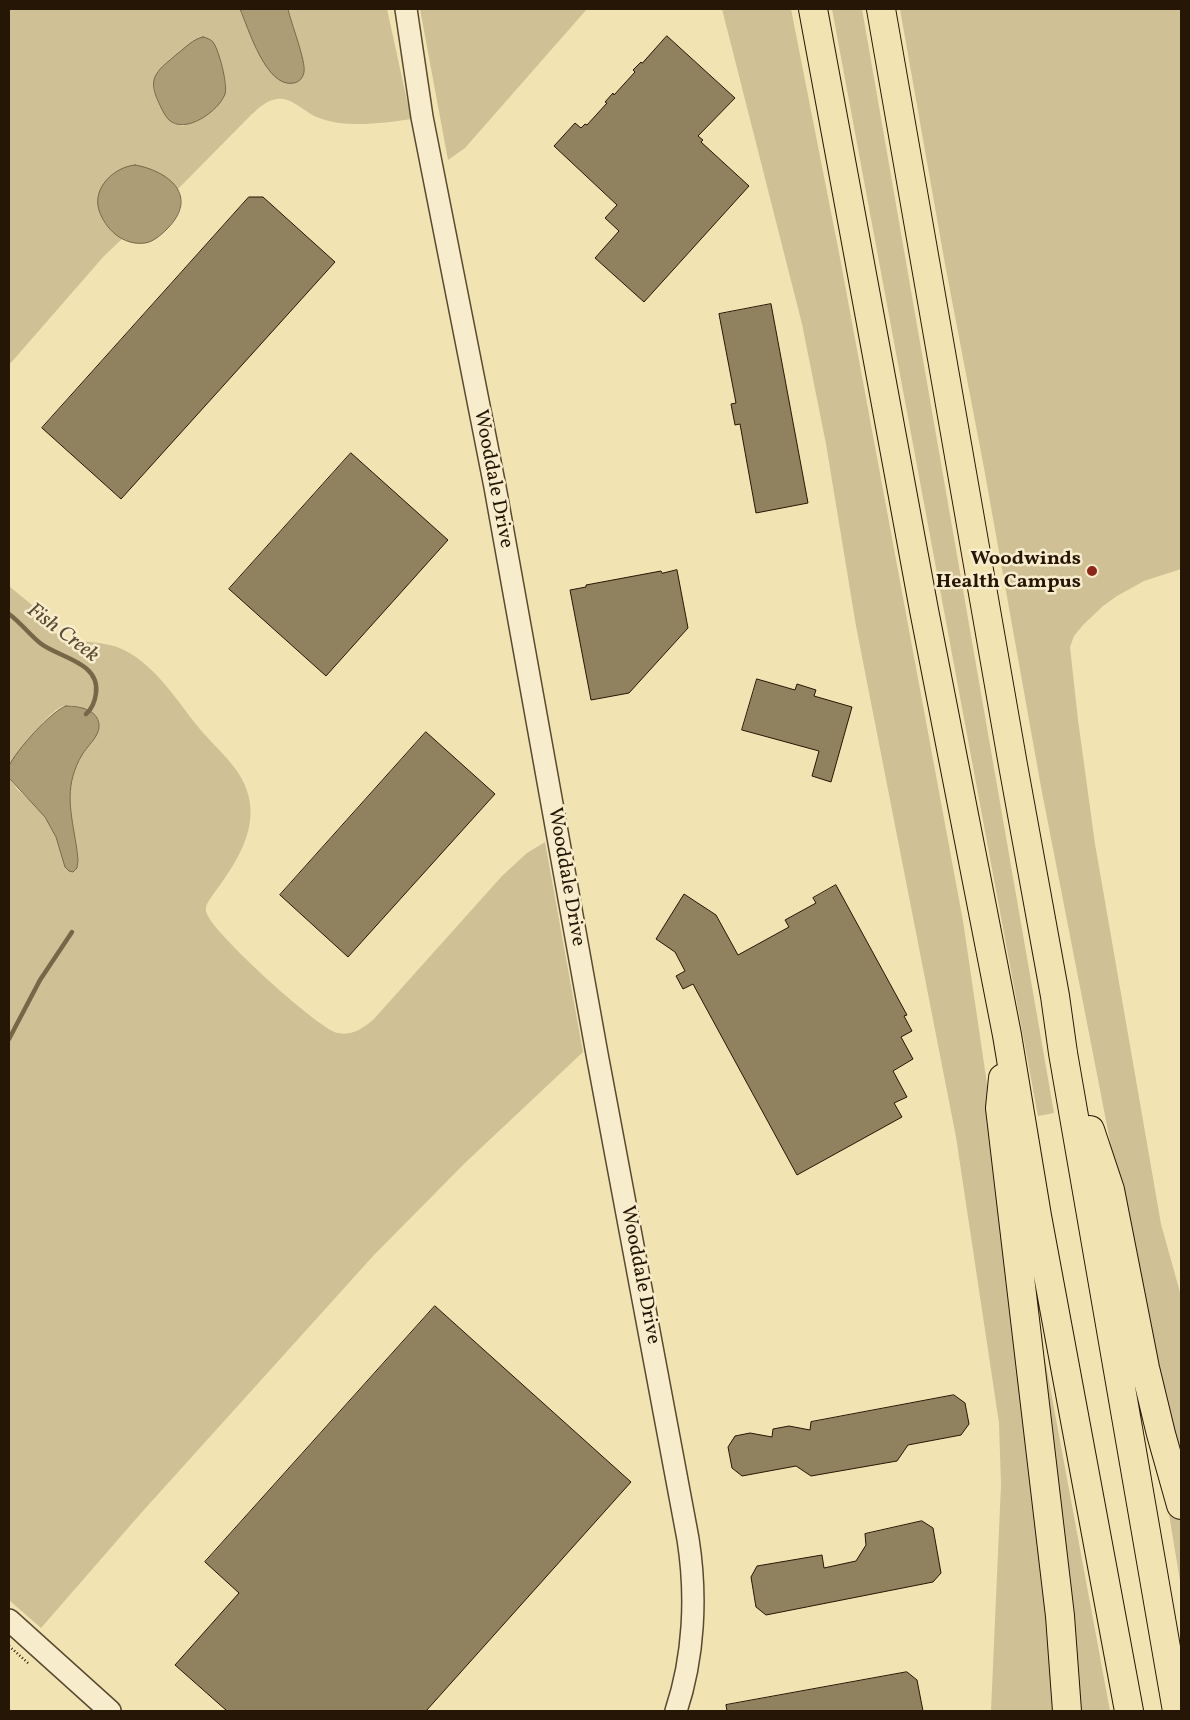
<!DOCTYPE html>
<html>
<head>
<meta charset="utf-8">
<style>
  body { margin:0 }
  #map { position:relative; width:1190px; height:1720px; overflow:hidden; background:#f2e3b2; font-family:Vollkorn,serif }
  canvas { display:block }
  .frame { position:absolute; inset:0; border:10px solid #261605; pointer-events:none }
</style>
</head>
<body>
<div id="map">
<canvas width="1190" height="1720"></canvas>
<div class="frame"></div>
</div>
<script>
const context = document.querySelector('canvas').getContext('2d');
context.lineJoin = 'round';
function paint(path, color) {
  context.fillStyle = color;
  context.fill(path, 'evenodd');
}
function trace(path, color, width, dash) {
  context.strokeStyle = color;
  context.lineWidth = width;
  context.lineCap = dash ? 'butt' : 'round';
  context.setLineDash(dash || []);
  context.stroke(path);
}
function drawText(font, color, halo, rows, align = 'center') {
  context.font = font + ' Vollkorn,serif';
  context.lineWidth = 5;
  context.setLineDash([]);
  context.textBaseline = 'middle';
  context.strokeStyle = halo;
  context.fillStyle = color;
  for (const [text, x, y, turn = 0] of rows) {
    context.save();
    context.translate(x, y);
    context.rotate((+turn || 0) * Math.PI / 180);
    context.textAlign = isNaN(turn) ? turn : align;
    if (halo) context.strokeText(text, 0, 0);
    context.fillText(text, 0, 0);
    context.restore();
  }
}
const green = new Path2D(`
  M 9,9 L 240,9 L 257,51 L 283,81 L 292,83 L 304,74 L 304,69 L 288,9 L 387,9 L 411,119 C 384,123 348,128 322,119 C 306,115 294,97 277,99 C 266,100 258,109 251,115 L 178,189 L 170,181 L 114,233 L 122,239 L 104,256 L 9,365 ZM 210,40 L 215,47 L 226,83 L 220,102 L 198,121 L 183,126 L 177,125 L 172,123 L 163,111 L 156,98 L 153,89 L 157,72 L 190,44 Z
  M 420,9 L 587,9 L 465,148 L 448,160 Z
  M 722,9 L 791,9 L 840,258 L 963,921 L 992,1118 L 1062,1711 L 991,1711 L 1001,1485 L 999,1423 L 956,1137 L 856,626 L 826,444 L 802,324 Z
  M 832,9 L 862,9 L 1054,1113 L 1038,1116 Z
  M 900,9 L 1181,9 L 1181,569 L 1144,581 L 1117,596 L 1103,606 L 1083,625 L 1074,636 L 1070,647 L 1078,720 L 1095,844 L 1161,1224 L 1181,1296 L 1181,1485 L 1148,1336 L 1041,787 L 984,468 L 945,264 Z
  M 9,586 C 17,593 27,600 35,608 C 42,616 48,629 57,634 C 77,645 103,639 124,650 C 154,665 174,696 195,723 C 208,740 225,754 237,771 C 269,818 238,861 210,899 C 206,905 204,909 208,916 C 217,936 319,1030 338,1033 C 352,1036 363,1028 373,1020 L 502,876 L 527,853 L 545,842 L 583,1052 L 466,1162 L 374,1255 L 142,1512 L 41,1628 L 9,1600 L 9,778 L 17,789 L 40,810 L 49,824 L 56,837 L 66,869 L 75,871 L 78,866 L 78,860 C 76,832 64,801 74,774 C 76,766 79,759 83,753 C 88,745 98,736 99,727 C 100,719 93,713 87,710 C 79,706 68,704 61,707 C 46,714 17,754 9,768 Z
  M 1038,1322 L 1110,1711 L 1073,1711 Z
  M 1174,1500 L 1181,1524 L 1181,1587 L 1167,1502 Z`);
const water = new Path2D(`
  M 240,9 L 288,9 C 291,23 306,61 304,72 C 303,78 299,82 294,83 C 266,89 248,27 240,9 Z
  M 203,37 C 207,38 210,39 213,42 C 219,50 228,85 225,94 C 219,111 185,135 169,120 C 164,115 161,107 158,101 C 146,76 160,69 177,54 C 185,48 193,39 203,37 Z
  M 135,165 C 169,171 200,196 167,229 C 161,235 153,242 145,243 C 123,246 105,229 99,210 C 92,188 114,167 135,165 Z
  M 66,706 C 78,706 98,709 99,725 C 100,736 87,746 82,755 C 78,761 75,769 73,776 C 65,803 76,833 78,860 L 77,868 L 73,872 L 69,871 L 65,867 L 56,837 L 45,817 L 9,778 C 9,774 8,770 9,766 C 15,752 52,710 66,706 Z`);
const stream = new Path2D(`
  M 9,614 C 20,622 29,634 40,643 C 59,658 100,662 96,693 C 95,701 92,709 86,714
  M 9,1039 L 40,980 L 72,932`);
const building = new Path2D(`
  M 667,36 L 735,98 L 698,136 L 703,140 L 701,142 L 749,186 L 644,302 L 595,258 L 619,231 L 605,218 L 617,205 L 554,146 L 575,123 L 581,128 L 585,124 L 587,125 L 607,103 L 605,102 L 613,93 L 614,95 L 635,72 L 633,70 L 641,62 L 642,63 Z
  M 249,197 L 263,197 L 335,262 L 121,499 L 42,428 Z
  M 771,304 L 808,503 L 756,513 L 740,424 L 735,425 L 731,404 L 736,403 L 719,314 Z
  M 351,453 L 448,540 L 326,676 L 229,589 Z
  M 677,570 L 688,628 L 629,693 L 591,700 L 570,590 L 586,587 L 586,585 L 661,571 L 662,573 Z
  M 757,679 L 795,690 L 797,684 L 816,690 L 814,696 L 852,707 L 831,782 L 812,776 L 819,751 L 742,730 Z
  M 426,732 L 495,794 L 348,957 L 280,895 Z
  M 836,885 L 907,1015 L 904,1016 L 912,1031 L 901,1037 L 913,1059 L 893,1071 L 907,1097 L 894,1103 L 902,1117 L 797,1175 L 693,984 L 683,989 L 676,976 L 685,971 L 675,952 L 656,939 L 684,894 L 716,915 L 738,955 L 789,927 L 785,920 L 816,903 L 813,898 Z
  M 435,1306 L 631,1482 L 426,1711 L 227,1711 L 175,1665 L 239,1593 L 205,1562 Z
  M 954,1395 L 965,1403 L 969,1424 L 961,1435 L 908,1445 L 897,1461 L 811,1476 L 796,1466 L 742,1476 L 732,1468 L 728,1447 L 735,1436 L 750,1433 L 772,1437 L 773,1429 L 789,1426 L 810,1430 L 811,1422 Z
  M 922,1521 L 933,1528 L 941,1573 L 933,1582 L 766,1615 L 756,1607 L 751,1577 L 757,1566 L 822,1555 L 824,1568 L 856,1561 L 866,1545 L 865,1534 Z
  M 907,1672 L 917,1680 L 923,1711 L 727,1711 L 726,1705 Z`);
const path = new Path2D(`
  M 9,1646 L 28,1663`);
const tertiary = new Path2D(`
  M 406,9 L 422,117 L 495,487 L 597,1054 L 688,1539 C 697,1596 694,1657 676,1711
  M 9,1620 L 110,1711`);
const motorway = new Path2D(`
  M 813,9 L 924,610 L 1007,1035 L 1037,1216 L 1129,1711
  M 881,9 L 1013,765 L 1055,996 L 1063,1053 L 1177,1711
  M 1003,1078 L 1000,1108 L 1060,1616 L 1067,1711
  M 1090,1130 L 1110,1190 L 1145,1368 L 1161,1434 L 1181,1505`);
const markers = [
  [1092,571,6,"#8f2418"]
];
const streetNames = [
  ["Wooddale Drive",492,479,79],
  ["Wooddale Drive",565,877,80],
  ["Wooddale Drive",639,1275,79]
];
const poiNames = [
  ["Woodwinds",1081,560],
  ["Health Campus",1081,583]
];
const waterNames = [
  ["Fish Creek",62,634,37]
];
paint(green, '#cfc095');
paint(water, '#ad9d77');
trace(water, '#776749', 1);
trace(stream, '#776749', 4.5);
paint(building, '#90815f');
trace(building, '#261605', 1);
trace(tertiary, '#594930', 24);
trace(motorway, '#261605', 30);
trace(path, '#261605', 2.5, [1, 2.5]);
trace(tertiary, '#f7edcd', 21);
trace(motorway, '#f2e3b2', 28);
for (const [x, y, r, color] of markers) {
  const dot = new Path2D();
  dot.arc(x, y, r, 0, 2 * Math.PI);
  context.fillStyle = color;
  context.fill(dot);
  trace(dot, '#f7edcd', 2);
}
drawText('20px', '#261605', '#f7edcd', streetNames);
drawText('bold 20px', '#261605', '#f7edcd', poiNames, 'right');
drawText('italic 21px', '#5c4c33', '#f7edcd', waterNames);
</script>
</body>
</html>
